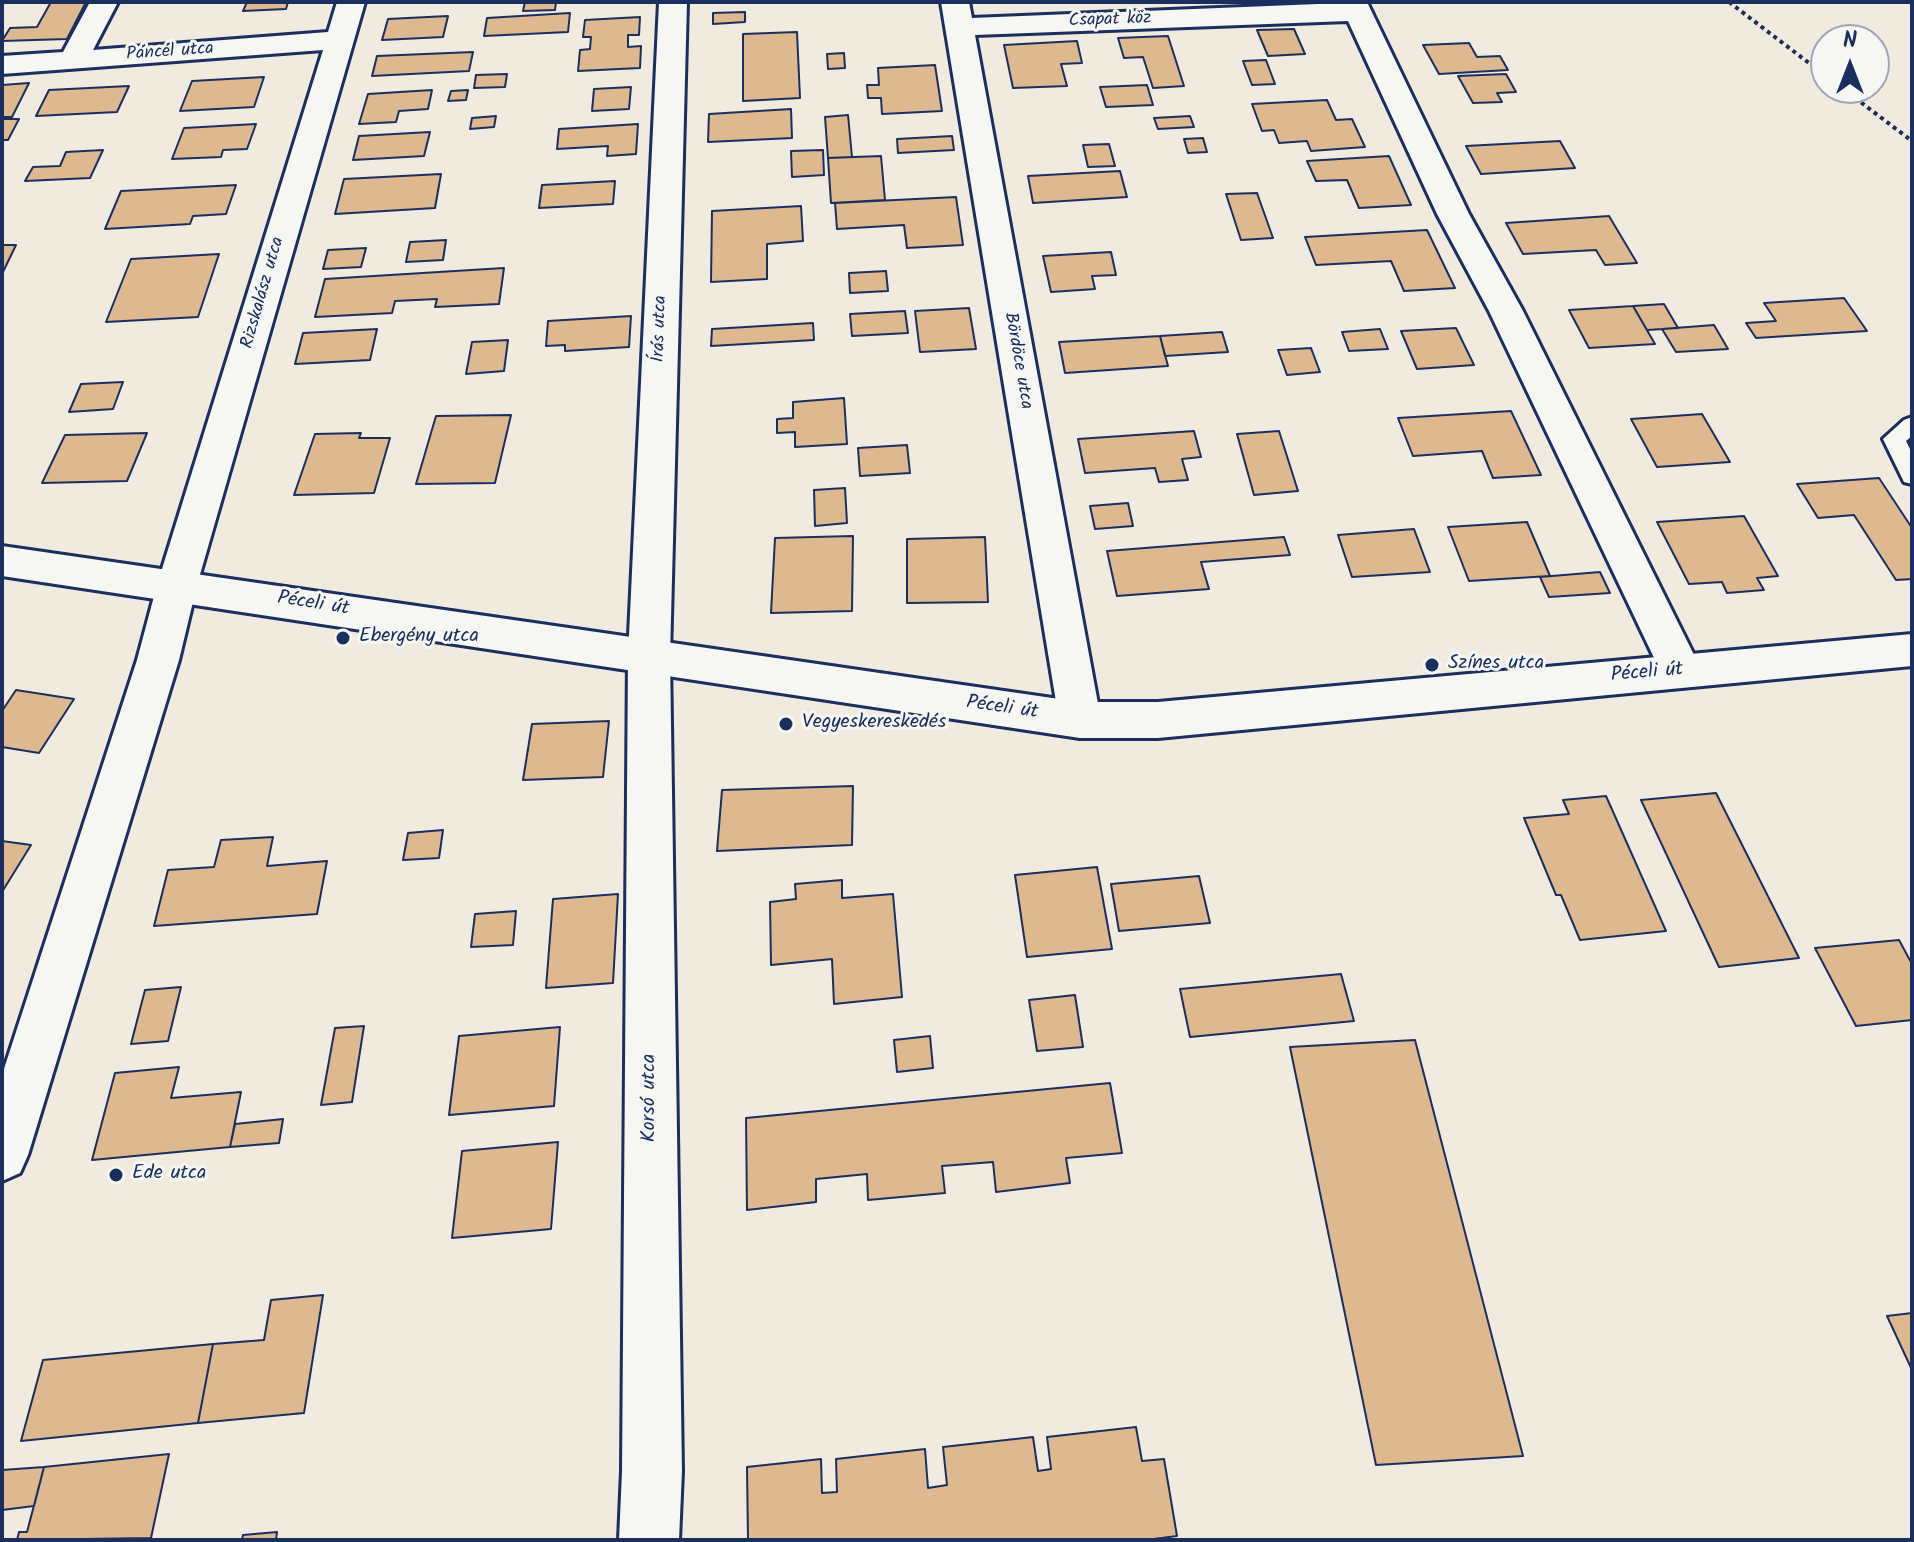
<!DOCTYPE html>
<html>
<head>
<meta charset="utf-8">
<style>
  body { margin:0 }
  #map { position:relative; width:1914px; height:1542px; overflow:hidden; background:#f1eade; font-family:Kalam,sans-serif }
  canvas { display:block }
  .frame { position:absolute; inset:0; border:4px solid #1b2f5e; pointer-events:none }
  .north { position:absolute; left:1810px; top:24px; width:80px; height:80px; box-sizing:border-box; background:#f6f6f2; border:2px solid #9ea6b7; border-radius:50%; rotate:0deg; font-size:22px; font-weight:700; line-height:32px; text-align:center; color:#1b2f5e }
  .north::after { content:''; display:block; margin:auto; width:28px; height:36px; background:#1b2f5e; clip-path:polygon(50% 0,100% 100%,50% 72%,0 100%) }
</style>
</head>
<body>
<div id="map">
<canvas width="1914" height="1542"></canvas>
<div class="frame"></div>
<div class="north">N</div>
</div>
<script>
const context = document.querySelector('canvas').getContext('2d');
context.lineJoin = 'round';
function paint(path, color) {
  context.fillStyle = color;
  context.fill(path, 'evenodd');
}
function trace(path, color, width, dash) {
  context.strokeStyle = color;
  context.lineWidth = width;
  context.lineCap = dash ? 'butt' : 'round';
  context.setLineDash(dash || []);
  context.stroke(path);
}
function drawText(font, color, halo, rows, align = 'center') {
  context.font = font + ' Kalam,sans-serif';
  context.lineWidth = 6;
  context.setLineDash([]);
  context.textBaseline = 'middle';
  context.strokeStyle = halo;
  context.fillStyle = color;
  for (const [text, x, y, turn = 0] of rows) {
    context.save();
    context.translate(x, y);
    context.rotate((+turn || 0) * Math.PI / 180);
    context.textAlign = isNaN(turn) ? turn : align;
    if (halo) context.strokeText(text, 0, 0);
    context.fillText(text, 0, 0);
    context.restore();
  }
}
const building = new Path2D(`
  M 51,2 L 86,2 L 67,39 L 2,41 L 10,28 L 37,27 Z
  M 247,2 L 288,2 L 286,9 L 243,11 Z
  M 525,2 L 556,2 L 555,10 L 523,11 Z
  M 745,12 L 745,22 L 713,24 L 713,13 Z
  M 570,13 L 568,32 L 484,36 L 487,18 Z
  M 448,16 L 443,37 L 382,40 L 388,19 Z
  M 640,17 L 639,35 L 628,35 L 628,47 L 641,46 L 640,68 L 578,71 L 580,50 L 590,49 L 591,37 L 583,37 L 585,20 Z
  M 1294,29 L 1305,54 L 1268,56 L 1257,30 Z
  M 797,32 L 800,98 L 743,101 L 743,34 Z
  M 1168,36 L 1184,86 L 1153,88 L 1143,57 L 1124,58 L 1118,38 Z
  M 1077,41 L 1082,63 L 1061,64 L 1067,86 L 1013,88 L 1004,45 Z
  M 1469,43 L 1477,57 L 1500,56 L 1508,70 L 1439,74 L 1423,45 Z
  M 473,52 L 469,71 L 372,76 L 377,56 Z
  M 844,53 L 845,68 L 828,69 L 827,54 Z
  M 1266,60 L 1275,84 L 1252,85 L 1243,61 Z
  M 935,65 L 942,111 L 882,114 L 881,98 L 868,98 L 867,85 L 879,85 L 878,68 Z
  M 507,74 L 505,87 L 474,88 L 476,75 Z
  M 1506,74 L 1516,92 L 1497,93 L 1502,102 L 1473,103 L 1458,76 Z
  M 264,77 L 254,107 L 180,111 L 192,81 Z
  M 29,83 L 12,117 L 2,117 L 2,85 Z
  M 1147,85 L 1153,105 L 1106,107 L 1100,87 Z
  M 129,86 L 117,112 L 36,116 L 49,90 Z
  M 631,87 L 629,109 L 592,111 L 594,89 Z
  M 432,90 L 428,109 L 399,111 L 396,122 L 359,124 L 368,94 Z
  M 468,90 L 466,100 L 448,101 L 451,91 Z
  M 1327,100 L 1336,120 L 1352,119 L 1365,147 L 1311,151 L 1307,141 L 1279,143 L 1274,130 L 1262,131 L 1252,104 Z
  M 791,109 L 792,138 L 708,142 L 709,114 Z
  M 848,115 L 852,157 L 828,158 L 825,117 Z
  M 496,116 L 494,127 L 470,129 L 472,118 Z
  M 1190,116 L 1194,127 L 1158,129 L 1154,118 Z
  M 2,119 L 19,119 L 8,140 L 2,140 Z
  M 256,124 L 247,149 L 223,150 L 221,157 L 172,159 L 184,128 Z
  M 638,124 L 636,154 L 607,156 L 608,146 L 557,149 L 559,129 Z
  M 430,132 L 424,156 L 353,160 L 359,136 Z
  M 952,136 L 954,150 L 898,153 L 897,139 Z
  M 1203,138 L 1207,152 L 1188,153 L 1184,139 Z
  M 1560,141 L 1575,168 L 1481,174 L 1466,146 Z
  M 1109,144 L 1115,166 L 1088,167 L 1083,145 Z
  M 103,150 L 90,178 L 25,181 L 33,167 L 60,166 L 66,152 Z
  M 823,150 L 824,175 L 792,177 L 791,151 Z
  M 881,156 L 885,200 L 831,203 L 828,158 Z
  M 1389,156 L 1411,205 L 1359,208 L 1347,180 L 1316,181 L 1307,161 Z
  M 1120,171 L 1127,197 L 1033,203 L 1028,176 Z
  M 441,174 L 435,208 L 335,214 L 344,179 Z
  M 615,181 L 613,204 L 539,208 L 542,185 Z
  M 236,185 L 226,214 L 193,216 L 190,224 L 105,229 L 121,191 Z
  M 1257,193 L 1273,238 L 1241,240 L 1226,194 Z
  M 956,197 L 963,245 L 907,248 L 904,225 L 837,229 L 835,203 Z
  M 801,206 L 803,241 L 767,244 L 767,279 L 711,282 L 712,211 Z
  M 1609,216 L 1637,263 L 1605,265 L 1596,250 L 1523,254 L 1506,223 Z
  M 1427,230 L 1455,288 L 1404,291 L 1391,261 L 1316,265 L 1305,237 Z
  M 446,240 L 443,260 L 406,262 L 410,242 Z
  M 2,245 L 16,245 L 2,274 Z
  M 366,248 L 361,267 L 323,269 L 328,250 Z
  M 1111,252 L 1116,275 L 1092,276 L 1095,289 L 1051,292 L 1043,256 Z
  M 219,254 L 198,317 L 106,322 L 131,259 Z
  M 504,268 L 499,304 L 435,307 L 437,299 L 395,301 L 392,313 L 315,317 L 325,279 Z
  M 886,271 L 888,291 L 850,293 L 849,273 Z
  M 1844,298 L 1867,331 L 1756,338 L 1746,323 L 1776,321 L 1764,303 Z
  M 1664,304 L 1678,328 L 1647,330 L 1633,306 Z
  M 1633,306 L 1655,344 L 1589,348 L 1569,310 Z
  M 969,308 L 976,349 L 920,352 L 915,311 Z
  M 905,311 L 908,333 L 852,336 L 850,314 Z
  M 631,316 L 629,347 L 565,351 L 565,345 L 546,346 L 548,321 Z
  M 813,323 L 814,340 L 711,346 L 712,329 Z
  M 1714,325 L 1728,349 L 1676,352 L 1662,329 Z
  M 1456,328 L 1474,365 L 1417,369 L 1401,331 Z
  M 377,329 L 370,360 L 295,364 L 303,333 Z
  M 1380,329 L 1388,349 L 1349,351 L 1342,332 Z
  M 1222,332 L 1228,352 L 1165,356 L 1160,336 Z
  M 1160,336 L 1168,366 L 1065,373 L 1059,342 Z
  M 508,340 L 504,371 L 466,374 L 472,342 Z
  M 1311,348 L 1320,372 L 1287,375 L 1278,350 Z
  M 123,382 L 113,409 L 69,412 L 81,384 Z
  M 844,398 L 847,444 L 795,447 L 795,432 L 777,433 L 777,419 L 793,418 L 793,402 Z
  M 1511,411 L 1541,475 L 1493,478 L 1482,451 L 1413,456 L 1398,418 Z
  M 1702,414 L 1730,462 L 1657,467 L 1631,419 Z
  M 511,415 L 495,483 L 416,484 L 436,416 Z
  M 1194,431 L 1201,457 L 1182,459 L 1188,480 L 1159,482 L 1155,468 L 1085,473 L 1078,439 Z
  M 1279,431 L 1298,491 L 1254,495 L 1237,434 Z
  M 147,433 L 127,481 L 42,483 L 65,435 Z
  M 361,433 L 359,438 L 390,438 L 374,493 L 294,495 L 315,434 Z
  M 907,445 L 910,473 L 860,476 L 858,448 Z
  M 1879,478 L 1912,528 L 1912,579 L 1896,580 L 1854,515 L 1818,518 L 1797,484 Z
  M 845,488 L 847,523 L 815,526 L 814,490 Z
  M 1128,503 L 1133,526 L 1095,529 L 1090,506 Z
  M 1744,516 L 1778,576 L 1757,578 L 1764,590 L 1727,593 L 1722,582 L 1689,584 L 1657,522 Z
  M 1527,522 L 1550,576 L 1469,581 L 1448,527 Z
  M 1414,529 L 1430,572 L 1352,577 L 1338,535 Z
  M 853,536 L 852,611 L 771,613 L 775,538 Z
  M 985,537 L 988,602 L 907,603 L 907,539 Z
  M 1284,537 L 1290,555 L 1201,562 L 1209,589 L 1117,596 L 1107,551 Z
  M 1600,572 L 1610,593 L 1549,597 L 1540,577 Z
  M 16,690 L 74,699 L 39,753 L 2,747 L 2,711 Z
  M 609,721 L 603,777 L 523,780 L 532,724 Z
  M 853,786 L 852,845 L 717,851 L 722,790 Z
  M 1716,793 L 1799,958 L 1719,967 L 1641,800 Z
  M 1606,796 L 1666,931 L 1580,940 L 1561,895 L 1556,895 L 1524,818 L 1569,814 L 1563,800 Z
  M 443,830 L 439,858 L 403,860 L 408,833 Z
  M 273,837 L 267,866 L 327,861 L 317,914 L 154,926 L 168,870 L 214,867 L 221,840 Z
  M 2,841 L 31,845 L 2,892 Z
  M 1097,867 L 1112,949 L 1027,957 L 1015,875 Z
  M 1199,876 L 1210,923 L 1119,931 L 1111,884 Z
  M 842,880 L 842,898 L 893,894 L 902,997 L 834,1004 L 832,959 L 771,965 L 770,902 L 796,899 L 795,884 Z
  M 618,894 L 613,983 L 546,988 L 553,899 Z
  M 516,911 L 513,945 L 471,947 L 475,914 Z
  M 1899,940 L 1912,964 L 1912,1020 L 1856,1026 L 1815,948 Z
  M 1341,974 L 1354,1021 L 1190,1037 L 1180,989 Z
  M 181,987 L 168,1041 L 131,1044 L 145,990 Z
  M 1075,995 L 1083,1047 L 1037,1051 L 1029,1000 Z
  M 364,1026 L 352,1102 L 321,1105 L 335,1028 Z
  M 560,1027 L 554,1106 L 449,1115 L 459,1036 Z
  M 930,1036 L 933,1068 L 897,1072 L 894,1040 Z
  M 1415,1040 L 1523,1456 L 1376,1465 L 1290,1047 Z
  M 179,1067 L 171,1098 L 241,1092 L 230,1147 L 92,1160 L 115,1073 Z
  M 1110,1083 L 1122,1153 L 1066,1158 L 1070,1183 L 996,1192 L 993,1162 L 942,1166 L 945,1193 L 868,1200 L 867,1174 L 816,1179 L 816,1202 L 747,1210 L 746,1118 Z
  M 283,1119 L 279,1143 L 230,1147 L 235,1124 Z
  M 558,1142 L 551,1229 L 452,1238 L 462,1151 Z
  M 323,1295 L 304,1413 L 198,1423 L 213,1344 L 264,1340 L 271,1300 Z
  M 1912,1313 L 1912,1370 L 1887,1316 Z
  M 213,1344 L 198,1423 L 21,1441 L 43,1360 Z
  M 1136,1427 L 1142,1461 L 1164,1459 L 1177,1536 L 1146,1540 L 748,1540 L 747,1467 L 821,1459 L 822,1493 L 837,1492 L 836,1459 L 925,1449 L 928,1488 L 947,1485 L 943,1447 L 1033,1437 L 1038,1471 L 1051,1469 L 1047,1437 Z
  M 169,1454 L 151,1538 L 17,1540 L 19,1532 L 27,1532 L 44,1467 Z
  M 44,1467 L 34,1506 L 2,1510 L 2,1470 Z
  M 277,1532 L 276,1540 L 242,1540 L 243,1535 Z`);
const path = new Path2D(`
  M 1729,2 L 1826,76
  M 1842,88 L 1912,141`);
const lane = new Path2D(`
  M 1912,417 L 1912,436 L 1906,441 L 1912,453 L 1912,484 L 1904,482 L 1883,439 L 1904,420 Z`);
const street = new Path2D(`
  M 90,2 L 118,2 L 93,50 L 328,32 L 337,2 L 365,2 L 197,585 L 179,660 L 28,1155 L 20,1173 L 2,1181 L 2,1075 L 137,660 L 157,585 L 323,50 L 2,74 L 2,56 L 63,52 Z
  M 659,2 L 687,2 L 670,656 L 682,1471 L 679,1540 L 619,1540 L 622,1471 L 628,656 Z
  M 941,2 L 969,2 L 972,18 L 1367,2 L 1469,214 L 1523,311 L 1702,671 L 1696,683 L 1681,688 L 1666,683 L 1489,311 L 1437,214 L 1348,21 L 975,35 L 1101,720 L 1095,732 L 1080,738 L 1065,732 L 1059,720 Z`);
const secondary = new Path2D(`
  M 2,546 L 1080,702 L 1158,702 L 1912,634 L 1912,666 L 1158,738 L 1080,738 L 2,576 Z`);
const markers = [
  [343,638,8,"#1b2f5e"],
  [1432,665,8,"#1b2f5e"],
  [786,724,8,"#1b2f5e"],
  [116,1175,8,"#1b2f5e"]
];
const farStreetnames = [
  ["Csapat köz",1110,21,-2],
  ["Páncél utca",170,53,-4],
  ["Rizskalász utca",264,293,-74],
  ["Írás utca",661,329,-88],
  ["Bördöce utca",1017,361,80]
];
const streetNames = [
  ["Péceli út",313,605,9],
  ["Péceli út",1647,674,-5],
  ["Péceli út",1002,709,8],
  ["Korsó utca",651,1098,-90]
];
const poiNames = [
  ["Ebergény utca",359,638],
  ["Színes utca",1448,665],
  ["Vegyeskereskedés",802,724],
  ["Ede utca",132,1175]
];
paint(building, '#deb88f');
trace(building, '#1b2f5e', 2);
trace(lane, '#1b2f5e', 6);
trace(street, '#1b2f5e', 6);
trace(secondary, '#1b2f5e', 6);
trace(path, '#1b2f5e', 4, [4, 4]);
paint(lane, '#f6f6f2');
paint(street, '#f6f6f2');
paint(secondary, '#f6f6f2');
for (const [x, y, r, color] of markers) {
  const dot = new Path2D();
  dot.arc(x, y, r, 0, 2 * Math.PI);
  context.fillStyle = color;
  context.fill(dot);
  trace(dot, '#f6f6f2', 3);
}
drawText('18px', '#1b2f5e', '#f6f6f2', farStreetnames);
drawText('20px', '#1b2f5e', '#f6f6f2', streetNames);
drawText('20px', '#1b2f5e', '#f6f6f2', poiNames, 'left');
</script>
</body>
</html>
